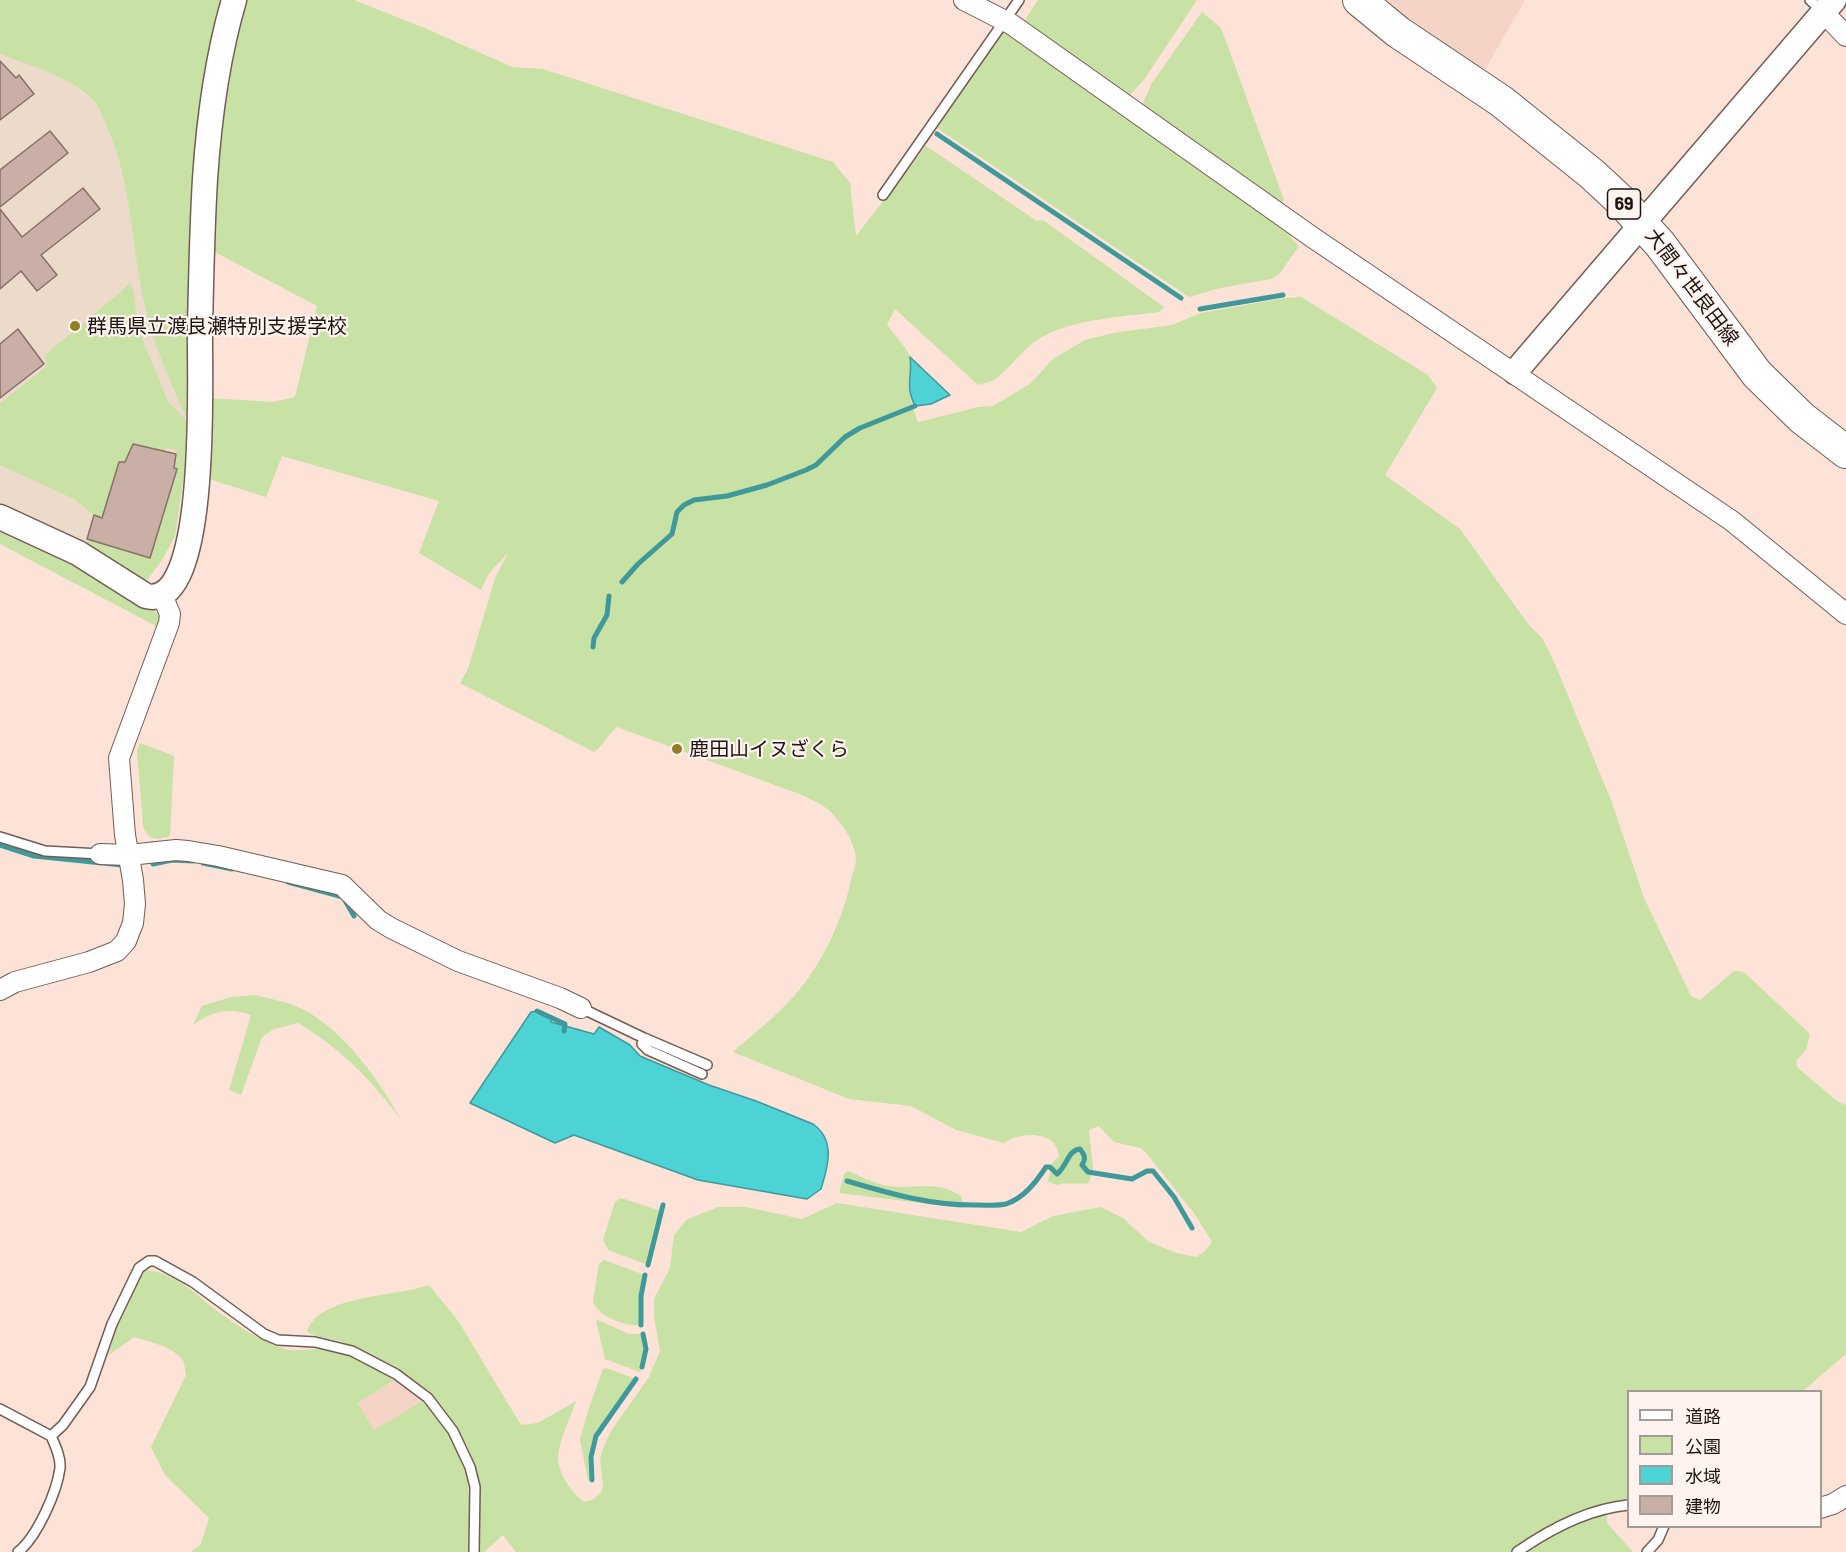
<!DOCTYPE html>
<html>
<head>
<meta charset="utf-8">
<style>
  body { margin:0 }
  #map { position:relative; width:1846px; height:1552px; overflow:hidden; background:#fde2d8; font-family:Barlow,"Noto Sans JP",sans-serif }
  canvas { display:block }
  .legend { position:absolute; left:1627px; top:1390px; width:195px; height:138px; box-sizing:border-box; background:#fef3ef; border:2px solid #a49a96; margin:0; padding:8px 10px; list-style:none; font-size:18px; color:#1d1411 }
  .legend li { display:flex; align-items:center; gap:12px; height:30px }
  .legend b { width:30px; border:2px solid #a49a96 }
</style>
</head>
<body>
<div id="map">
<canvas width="1846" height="1552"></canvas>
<ul class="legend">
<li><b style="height:8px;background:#fff"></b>道路</li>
<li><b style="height:16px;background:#c8e1a4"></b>公園</li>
<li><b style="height:16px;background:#4dd2d5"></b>水域</li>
<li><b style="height:16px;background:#c9afa6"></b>建物</li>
</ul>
</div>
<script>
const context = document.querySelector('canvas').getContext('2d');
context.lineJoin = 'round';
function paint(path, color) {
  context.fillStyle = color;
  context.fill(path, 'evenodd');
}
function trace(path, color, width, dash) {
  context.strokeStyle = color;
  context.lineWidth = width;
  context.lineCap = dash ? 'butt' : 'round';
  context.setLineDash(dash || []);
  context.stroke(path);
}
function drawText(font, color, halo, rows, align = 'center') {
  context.font = font + ' Barlow,"Noto Sans JP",sans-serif';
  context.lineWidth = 4.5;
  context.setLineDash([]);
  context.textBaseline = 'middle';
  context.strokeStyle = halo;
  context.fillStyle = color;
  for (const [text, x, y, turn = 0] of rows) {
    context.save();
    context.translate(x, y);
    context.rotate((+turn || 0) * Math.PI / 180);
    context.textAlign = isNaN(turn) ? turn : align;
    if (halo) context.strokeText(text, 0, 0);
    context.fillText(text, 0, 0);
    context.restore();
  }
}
const built = new Path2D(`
  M 1383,0 L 1525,0 L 1483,73 Z
  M 394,1380 L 422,1401 L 374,1430 L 358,1403 Z`);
const education = new Path2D(`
  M 0,54 L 46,70 L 70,83 L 95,102 L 113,139 L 125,184 L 133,225 L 168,376 L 189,425 L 185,468 L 175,536 L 162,560 L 145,583 L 66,536 L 0,504 Z`);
const green = new Path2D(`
  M 0,0 L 220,0 L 214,23 L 197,144 L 189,293 L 191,360 L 189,425 L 185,468 L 175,536 L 162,560 L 145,583 L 89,548 L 87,539 L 150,557 L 176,460 L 174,459 L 177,450 L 166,447 L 165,451 L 132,444 L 125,462 L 119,462 L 102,518 L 94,515 L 74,499 L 0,465 L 0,403 L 46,367 L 47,363 L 45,357 L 47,353 L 122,291 L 130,283 L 134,293 L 137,321 L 144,343 L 168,402 L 188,422 C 172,385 154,347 145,307 C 131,245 132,179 104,120 C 101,114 98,105 93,100 C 68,76 32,66 0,54 Z
  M 243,0 L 354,0 L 427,29 L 512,67 L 543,69 L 833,162 L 850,183 L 856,236 L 926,146 L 1037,221 L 1043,220 L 1164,307 L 1159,312 C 1122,317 1069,319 1037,340 C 1022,350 1005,374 992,381 C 988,383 982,383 978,385 L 895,309 L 887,325 C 894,335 905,345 910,356 C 914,366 908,375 908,385 C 908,392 915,414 918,422 L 978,407 L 993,406 L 1030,384 L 1053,359 L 1085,340 L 1113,333 L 1172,325 L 1201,313 L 1285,298 L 1301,297 L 1428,375 L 1437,388 L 1385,475 L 1460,529 L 1528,624 L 1543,639 L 1555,664 L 1611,800 L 1644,898 L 1691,996 L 1700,1000 L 1734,971 L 1744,972 L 1810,1034 L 1806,1050 L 1796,1061 L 1797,1067 L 1837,1101 L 1846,1105 L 1846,1354 L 1803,1391 L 1628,1392 L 1628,1499 L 1608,1502 L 1607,1523 L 1633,1552 L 516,1552 L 503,1535 L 484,1552 L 478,1552 L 480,1483 L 468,1447 L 442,1406 L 429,1391 L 392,1365 L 340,1341 L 316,1336 L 307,1332 C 319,1294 398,1297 429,1285 L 459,1322 L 521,1425 L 538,1423 L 576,1401 C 571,1416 560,1439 558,1455 C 557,1472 571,1493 585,1502 L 594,1499 L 601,1492 L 603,1486 L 600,1459 L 603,1448 L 611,1431 L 649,1377 L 660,1351 L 654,1316 L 654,1299 L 670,1268 L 674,1235 L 686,1220 L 718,1207 L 746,1207 L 802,1219 L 837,1203 L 1021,1232 L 1053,1216 L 1101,1207 L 1123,1218 L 1149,1242 L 1177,1253 L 1196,1257 L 1204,1252 L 1212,1242 L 1194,1213 L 1147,1154 L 1141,1148 L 1114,1142 L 1099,1126 L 1089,1130 L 1093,1168 L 1089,1183 C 1077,1185 1067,1182 1056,1185 L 1048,1181 L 1052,1163 L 1059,1157 C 1058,1130 1020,1131 1004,1143 L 956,1130 L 911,1106 L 849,1099 L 733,1052 C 756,1032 781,1012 800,989 C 826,957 844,915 852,876 C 854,871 856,864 856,858 C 855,841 839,818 826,808 C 819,802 809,799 802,795 L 617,727 C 606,735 605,745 594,752 L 460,683 L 468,669 L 495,578 L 508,553 L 489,573 L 481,590 L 419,553 L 439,501 L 282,456 L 266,497 L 209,479 L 208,398 L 273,402 L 295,397 L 317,306 L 213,251 L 224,86 Z
  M 1038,0 L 1197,0 L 1143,81 L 1128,97 L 1023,23 Z
  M 1202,12 L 1221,28 L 1284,200 L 1278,208 L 1141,107 L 1152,83 Z
  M 1009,31 L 1295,231 L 1290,237 L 1299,246 L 1280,273 L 1271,279 L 1220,288 L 1189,297 L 937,128 L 1002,32 Z
  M 0,526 L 73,559 L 160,614 L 163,619 L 119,734 L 117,734 L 157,629 L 154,625 L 0,544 Z
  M 140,743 L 174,756 L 170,836 C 156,841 148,840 143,826 L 137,751 Z
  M 255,995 C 271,999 289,1002 304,1010 C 343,1030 381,1082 401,1120 C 372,1080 340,1048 298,1023 L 274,1029 L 262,1037 L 241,1095 L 229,1090 L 251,1015 C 229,1007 212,1011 193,1025 L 202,1006 L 231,997 Z
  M 848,1171 C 861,1176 874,1184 888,1186 C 915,1190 938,1179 962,1197 L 962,1208 L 839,1193 L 844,1174 Z
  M 621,1198 L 661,1211 L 648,1265 L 608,1250 L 603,1240 L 615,1202 Z
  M 604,1260 L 645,1275 L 641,1296 L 641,1325 C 627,1327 596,1316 593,1301 L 599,1264 Z
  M 146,1270 C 176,1273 194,1293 217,1311 C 236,1325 262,1342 285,1349 C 295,1352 308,1349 318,1349 C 345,1350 372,1366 394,1380 L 358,1403 L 374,1430 L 422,1401 C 444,1422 465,1455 468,1486 C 471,1508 469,1531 468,1552 L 191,1552 L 201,1544 L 209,1518 L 165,1475 L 151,1447 L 186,1375 C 185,1369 185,1361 180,1357 C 169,1345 149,1342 134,1337 L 109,1355 L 116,1326 L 141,1274 Z
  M 598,1320 L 629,1334 L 643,1334 L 646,1349 L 640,1372 L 605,1359 L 596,1321 Z
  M 606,1368 L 636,1379 L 596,1436 L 591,1457 L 592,1480 L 588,1481 L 580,1439 L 588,1411 L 603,1369 Z`);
const water = new Path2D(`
  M 910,357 L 950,395 L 931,404 L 915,406 C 904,383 913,378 910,357 Z
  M 537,1011 L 551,1019 L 551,1022 L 594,1034 L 599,1027 L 630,1045 L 640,1056 L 709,1085 L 756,1101 L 813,1124 C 836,1140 828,1167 821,1189 L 807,1199 L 698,1180 L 574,1135 L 555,1143 L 470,1103 L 531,1012 Z`);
const stream = new Path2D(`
  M 937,134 L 1181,298
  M 1200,309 L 1283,295
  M 622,582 L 638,564 L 672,534 L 677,512 L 684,505 L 694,500 L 727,496 L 767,485 L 806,470 L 816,465 L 845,437 L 860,428 L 915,406
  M 593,647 L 594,638 L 607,615 L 609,596
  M 0,845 L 34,856 L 122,865
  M 203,863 L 232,869
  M 153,864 L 172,860 L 194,861
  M 288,882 L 343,897 L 354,916
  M 537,1011 L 565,1024 L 564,1031
  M 847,1181 C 891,1194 933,1206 978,1205 C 988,1205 997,1206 1006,1204 C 1024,1198 1036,1182 1046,1167 L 1050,1167 L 1057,1174 C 1067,1166 1068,1150 1080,1149 C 1085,1155 1086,1159 1082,1165 L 1088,1172 L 1132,1179 L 1147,1171 L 1153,1171 L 1174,1197 L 1192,1228
  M 648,1265 L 663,1205
  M 641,1325 L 641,1296 L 645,1275
  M 642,1367 L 646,1349 L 643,1334
  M 592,1480 L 591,1457 L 596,1436 L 636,1379`);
const building = new Path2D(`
  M 0,61 L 16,78 L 19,75 L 34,94 L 0,120 Z
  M 50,131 L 68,153 L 0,207 L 0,170 Z
  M 83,188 L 100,209 L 41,255 L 57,275 L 37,291 L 21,271 L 0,289 L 0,209 L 22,237 Z
  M 18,329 L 44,364 L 0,398 L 0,344 Z
  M 133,444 L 176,454 L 174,468 L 177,469 L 150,558 L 87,539 L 94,515 L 102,518 L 119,462 L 125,462 Z`);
const service = new Path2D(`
  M 1810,0 L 1823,12
  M 883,195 L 1019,0
  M 0,837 L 45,851 L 100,854
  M 581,1008 L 644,1038 L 707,1065
  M 644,1038 L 642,1044 L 648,1050 L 702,1074
  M 0,1409 L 51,1436
  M 18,1552 C 37,1537 57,1492 60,1468 C 61,1457 55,1445 51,1436 L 63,1425 L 90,1387 L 112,1324 L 139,1268 L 149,1261 L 155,1261 L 193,1282 L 264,1334 L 278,1340 L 315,1342 L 352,1351 L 396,1374 L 428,1398 L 453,1431 L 470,1467 L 475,1487 L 474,1552
  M 1517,1552 C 1550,1529 1588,1509 1628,1505
  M 1647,1552 L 1658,1540 L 1664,1526`);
const minor = new Path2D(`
  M 964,0 L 1011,24 L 1312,237 L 1732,521 L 1846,614
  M 1823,12 L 1846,36
  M 100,854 L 129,855 L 176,850 L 188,851 L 218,856 L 342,885 L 378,920 L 391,928 L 458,961 L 560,998 L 581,1008
  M 0,990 L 15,982 L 89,962 L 117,951 L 126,941 L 133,923 L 135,904 L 133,880 L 125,835 L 119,758 L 169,623 L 170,614 L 162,595
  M 1820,1508 L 1833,1504 L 1846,1496`);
const tertiary = new Path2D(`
  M 1515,372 L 1834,0
  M 0,517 L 78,553 L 146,596 C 211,613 199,366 200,329 C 201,279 202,229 205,179 C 209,119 217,58 234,0`);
const primary = new Path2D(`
  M 1359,0 L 1398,32 L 1501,101 L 1592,174 L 1621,201 L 1660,244 L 1757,374 L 1802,418 L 1846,452`);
const markers = [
  [75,326,6,"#927e24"],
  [677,749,6,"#927e24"]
];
const shields = [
  [1624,204,33]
];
const shieldNames = [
  ["69",1624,204]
];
const streetNames = [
  ["大間々世良田線",1692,287,53]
];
const poiNames = [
  ["群馬県立渡良瀬特別支援学校",87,326],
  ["鹿田山イヌざくら",689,749]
];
paint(built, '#f6d3c7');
paint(education, '#ecdbca');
paint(green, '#c8e1a4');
paint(water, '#4dd2d5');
trace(water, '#3f999a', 1.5);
trace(stream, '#3f999a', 5);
paint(building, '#c9afa6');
trace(building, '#887068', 1.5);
trace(service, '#725c54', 12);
trace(minor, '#725c54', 22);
trace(tertiary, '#725c54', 27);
trace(primary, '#725c54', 34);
trace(service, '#fff', 9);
trace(minor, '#fff', 20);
trace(tertiary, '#fff', 24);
trace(primary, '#fff', 32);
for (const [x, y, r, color] of markers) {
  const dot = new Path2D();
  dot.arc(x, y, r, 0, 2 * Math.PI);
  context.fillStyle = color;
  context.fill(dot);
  trace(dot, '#fef3ef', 2);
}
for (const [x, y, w] of shields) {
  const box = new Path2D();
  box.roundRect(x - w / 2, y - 15, w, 30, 4.5);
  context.fillStyle = '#fef3ef';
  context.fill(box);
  trace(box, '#1d1411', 1.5);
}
drawText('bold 18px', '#1d1411', null, shieldNames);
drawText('20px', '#1d1411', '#fef3ef', streetNames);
drawText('20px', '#1d1411', '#fef3ef', poiNames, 'left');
</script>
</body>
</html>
